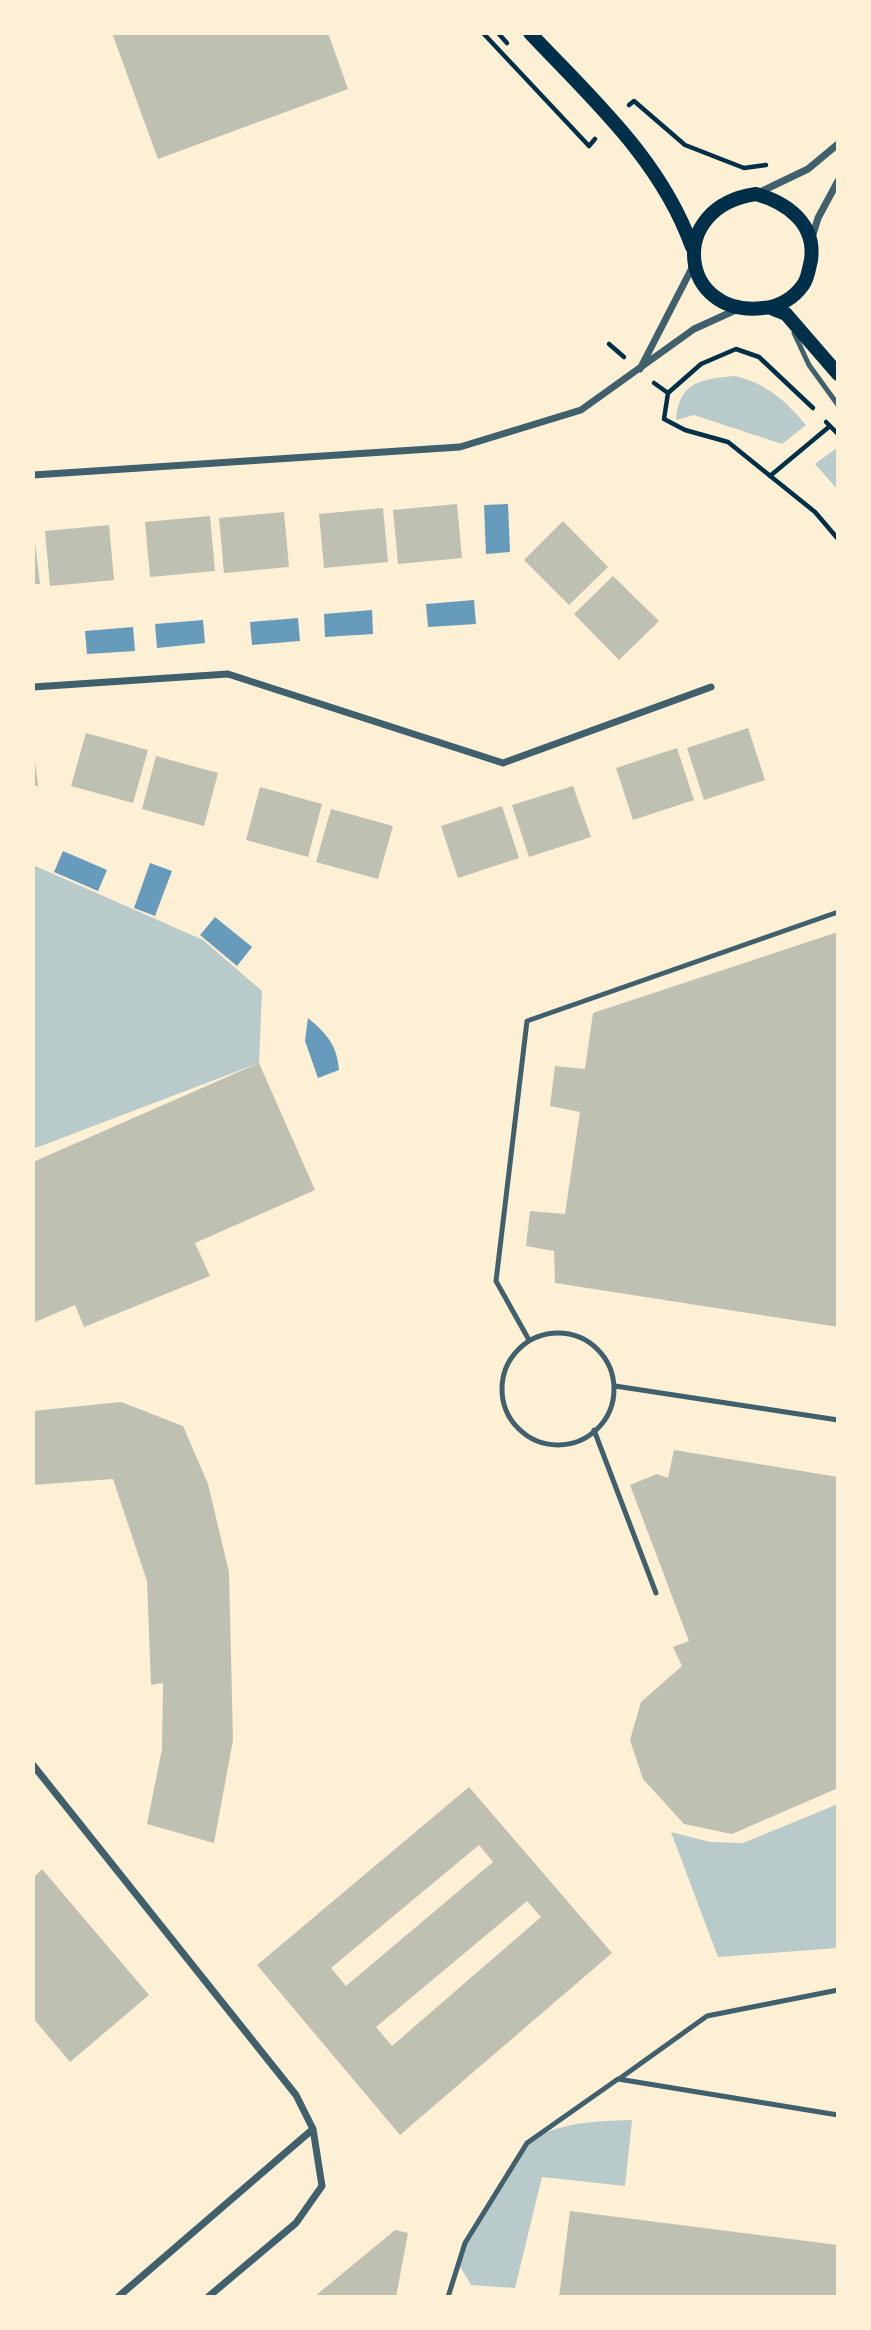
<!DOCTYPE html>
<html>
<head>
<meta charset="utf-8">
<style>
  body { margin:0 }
  #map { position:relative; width:871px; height:2330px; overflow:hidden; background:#fdf0d5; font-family:Cabin,sans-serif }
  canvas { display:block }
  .frame { position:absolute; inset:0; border:35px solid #fdf0d5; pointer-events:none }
</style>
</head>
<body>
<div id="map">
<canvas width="871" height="2330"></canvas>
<div class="frame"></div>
</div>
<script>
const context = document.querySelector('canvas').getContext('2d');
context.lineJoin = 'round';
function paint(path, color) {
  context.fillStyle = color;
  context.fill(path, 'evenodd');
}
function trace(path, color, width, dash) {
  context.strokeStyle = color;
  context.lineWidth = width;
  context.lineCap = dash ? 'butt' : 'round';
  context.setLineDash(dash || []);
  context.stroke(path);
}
const green = new Path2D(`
  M 735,376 C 767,384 785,400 806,425 L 782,444 L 694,415 L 676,420 C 679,381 702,379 735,376 Z
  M 838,447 L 838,490 L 815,464 Z
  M 33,865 L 203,940 L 262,991 L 259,1063 L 33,1149 Z
  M 838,1804 L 838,1948 L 718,1957 L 671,1832 L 710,1842 L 743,1843 Z
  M 632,2120 L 625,2186 L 542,2177 L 515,2288 L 471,2285 L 458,2263 L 465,2243 L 527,2143 C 557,2122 596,2121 632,2120 Z`);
const water = new Path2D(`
  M 508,504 L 510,552 L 486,554 L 484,505 Z
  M 474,600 L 476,624 L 428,627 L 426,604 Z
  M 372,610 L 373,634 L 325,637 L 324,614 Z
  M 298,618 L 300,641 L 252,645 L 250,622 Z
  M 203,620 L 205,643 L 157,648 L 155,624 Z
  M 133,627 L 135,651 L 87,654 L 85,631 Z
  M 63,851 L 107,870 L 98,891 L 54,872 Z
  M 150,863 L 172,871 L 155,916 L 134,908 Z
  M 215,917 L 252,947 L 237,966 L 200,935 Z
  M 308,1018 C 327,1034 337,1045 339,1070 L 318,1078 L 305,1041 Z`);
const building = new Path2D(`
  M 112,33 L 328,33 L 348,89 L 158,159 Z
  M 457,504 L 462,558 L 398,564 L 393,510 Z
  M 383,508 L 388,562 L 324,568 L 319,514 Z
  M 284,512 L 289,567 L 224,573 L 219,518 Z
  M 210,516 L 215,571 L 150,577 L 145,522 Z
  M 563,521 L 608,567 L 569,605 L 524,560 Z
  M 109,525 L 114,580 L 50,586 L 45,531 Z
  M 33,526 L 40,584 L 33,584 Z
  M 613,576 L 659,621 L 619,660 L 574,614 Z
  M 748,728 L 765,780 L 704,800 L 687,748 Z
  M 86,733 L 148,750 L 133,803 L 71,786 Z
  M 33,744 L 38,786 L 33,786 Z
  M 677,748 L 694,800 L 633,820 L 616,768 Z
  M 156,756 L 218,773 L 204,826 L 142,809 Z
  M 573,786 L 591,837 L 529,857 L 512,805 Z
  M 260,787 L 322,804 L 308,857 L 246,840 Z
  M 502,806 L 519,858 L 458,878 L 441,826 Z
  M 331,809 L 393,826 L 378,879 L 316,862 Z
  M 838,932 L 838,1327 L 555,1283 L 554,1251 L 526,1246 L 530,1211 L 565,1214 L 580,1112 L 550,1106 L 555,1066 L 585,1069 L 593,1013 Z
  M 259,1063 L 315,1190 L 195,1243 L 210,1276 L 84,1327 L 75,1305 L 33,1323 L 33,1162 Z
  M 121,1402 L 183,1426 L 208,1484 L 229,1572 L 233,1740 L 214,1843 L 147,1824 L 162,1749 L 163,1683 L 151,1685 L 147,1581 L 113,1479 L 33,1485 L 33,1411 Z
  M 674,1450 L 838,1477 L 838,1788 L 732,1834 L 684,1824 L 643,1779 L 630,1740 L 641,1702 L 682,1666 L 673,1647 L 689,1641 L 630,1485 L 657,1474 L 668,1478 Z
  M 469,1787 L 612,1953 L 400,2135 L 257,1965 ZM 479,1845 L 493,1862 L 346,1986 L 331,1968 ZM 527,1901 L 541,1917 L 392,2046 L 376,2027 Z
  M 42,1869 L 149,1995 L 70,2062 L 33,2018 L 33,1873 L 35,1876 Z
  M 570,2211 L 838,2245 L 838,2297 L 559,2297 Z
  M 395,2230 L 408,2233 L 396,2297 L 314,2297 Z`);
const path = new Path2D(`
  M 483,33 L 589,146 L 595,139
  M 498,33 L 507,43
  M 629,105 L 634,101 L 685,145 L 744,168 L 766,165
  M 609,344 L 624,357
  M 654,383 L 668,393 L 664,419 L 685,430 L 728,442 L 815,512 L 838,539
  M 668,393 L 701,364 L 736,349 L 759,357 L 813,408
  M 826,422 L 838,434
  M 770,476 L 830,426`);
const service = new Path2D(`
  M 794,333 L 809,365 L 838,405
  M502 1389a56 56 0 1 1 112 0a56 56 0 1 1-112 0Z
  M 529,1340 L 496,1281 L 527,1021 L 838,912
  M 615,1386 L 838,1420
  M 594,1430 L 656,1593
  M 619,2079 L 707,2016 L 838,1990
  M 448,2297 L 465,2243 L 527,2143 L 618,2079 L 838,2115`);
const minor = new Path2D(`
  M 758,193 L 808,169 L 838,144
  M 812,238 L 818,218 L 838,181
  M 640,369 L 694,264
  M 33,475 L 460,447 L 581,410 L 694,329 L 738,309
  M 33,687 L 228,674 L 503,763 L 711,687
  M 33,1765 L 296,2095 L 313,2129 L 322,2186 L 296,2223 L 208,2297
  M 118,2297 L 313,2129`);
const secondary = new Path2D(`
  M 530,33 C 593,100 661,160 692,247
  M 756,194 C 788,203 816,224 811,260 C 809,268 808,279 803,285 C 794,298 779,307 763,308 C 680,318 665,207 756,194 Z
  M 771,308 L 786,314 L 838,374`);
paint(green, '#b9caca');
paint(water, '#669bbc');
paint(building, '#bec0b2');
trace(path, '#003049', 4.5);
trace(service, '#3f606c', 5);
trace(minor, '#3f606c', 7);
trace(secondary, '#003049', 14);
</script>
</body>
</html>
